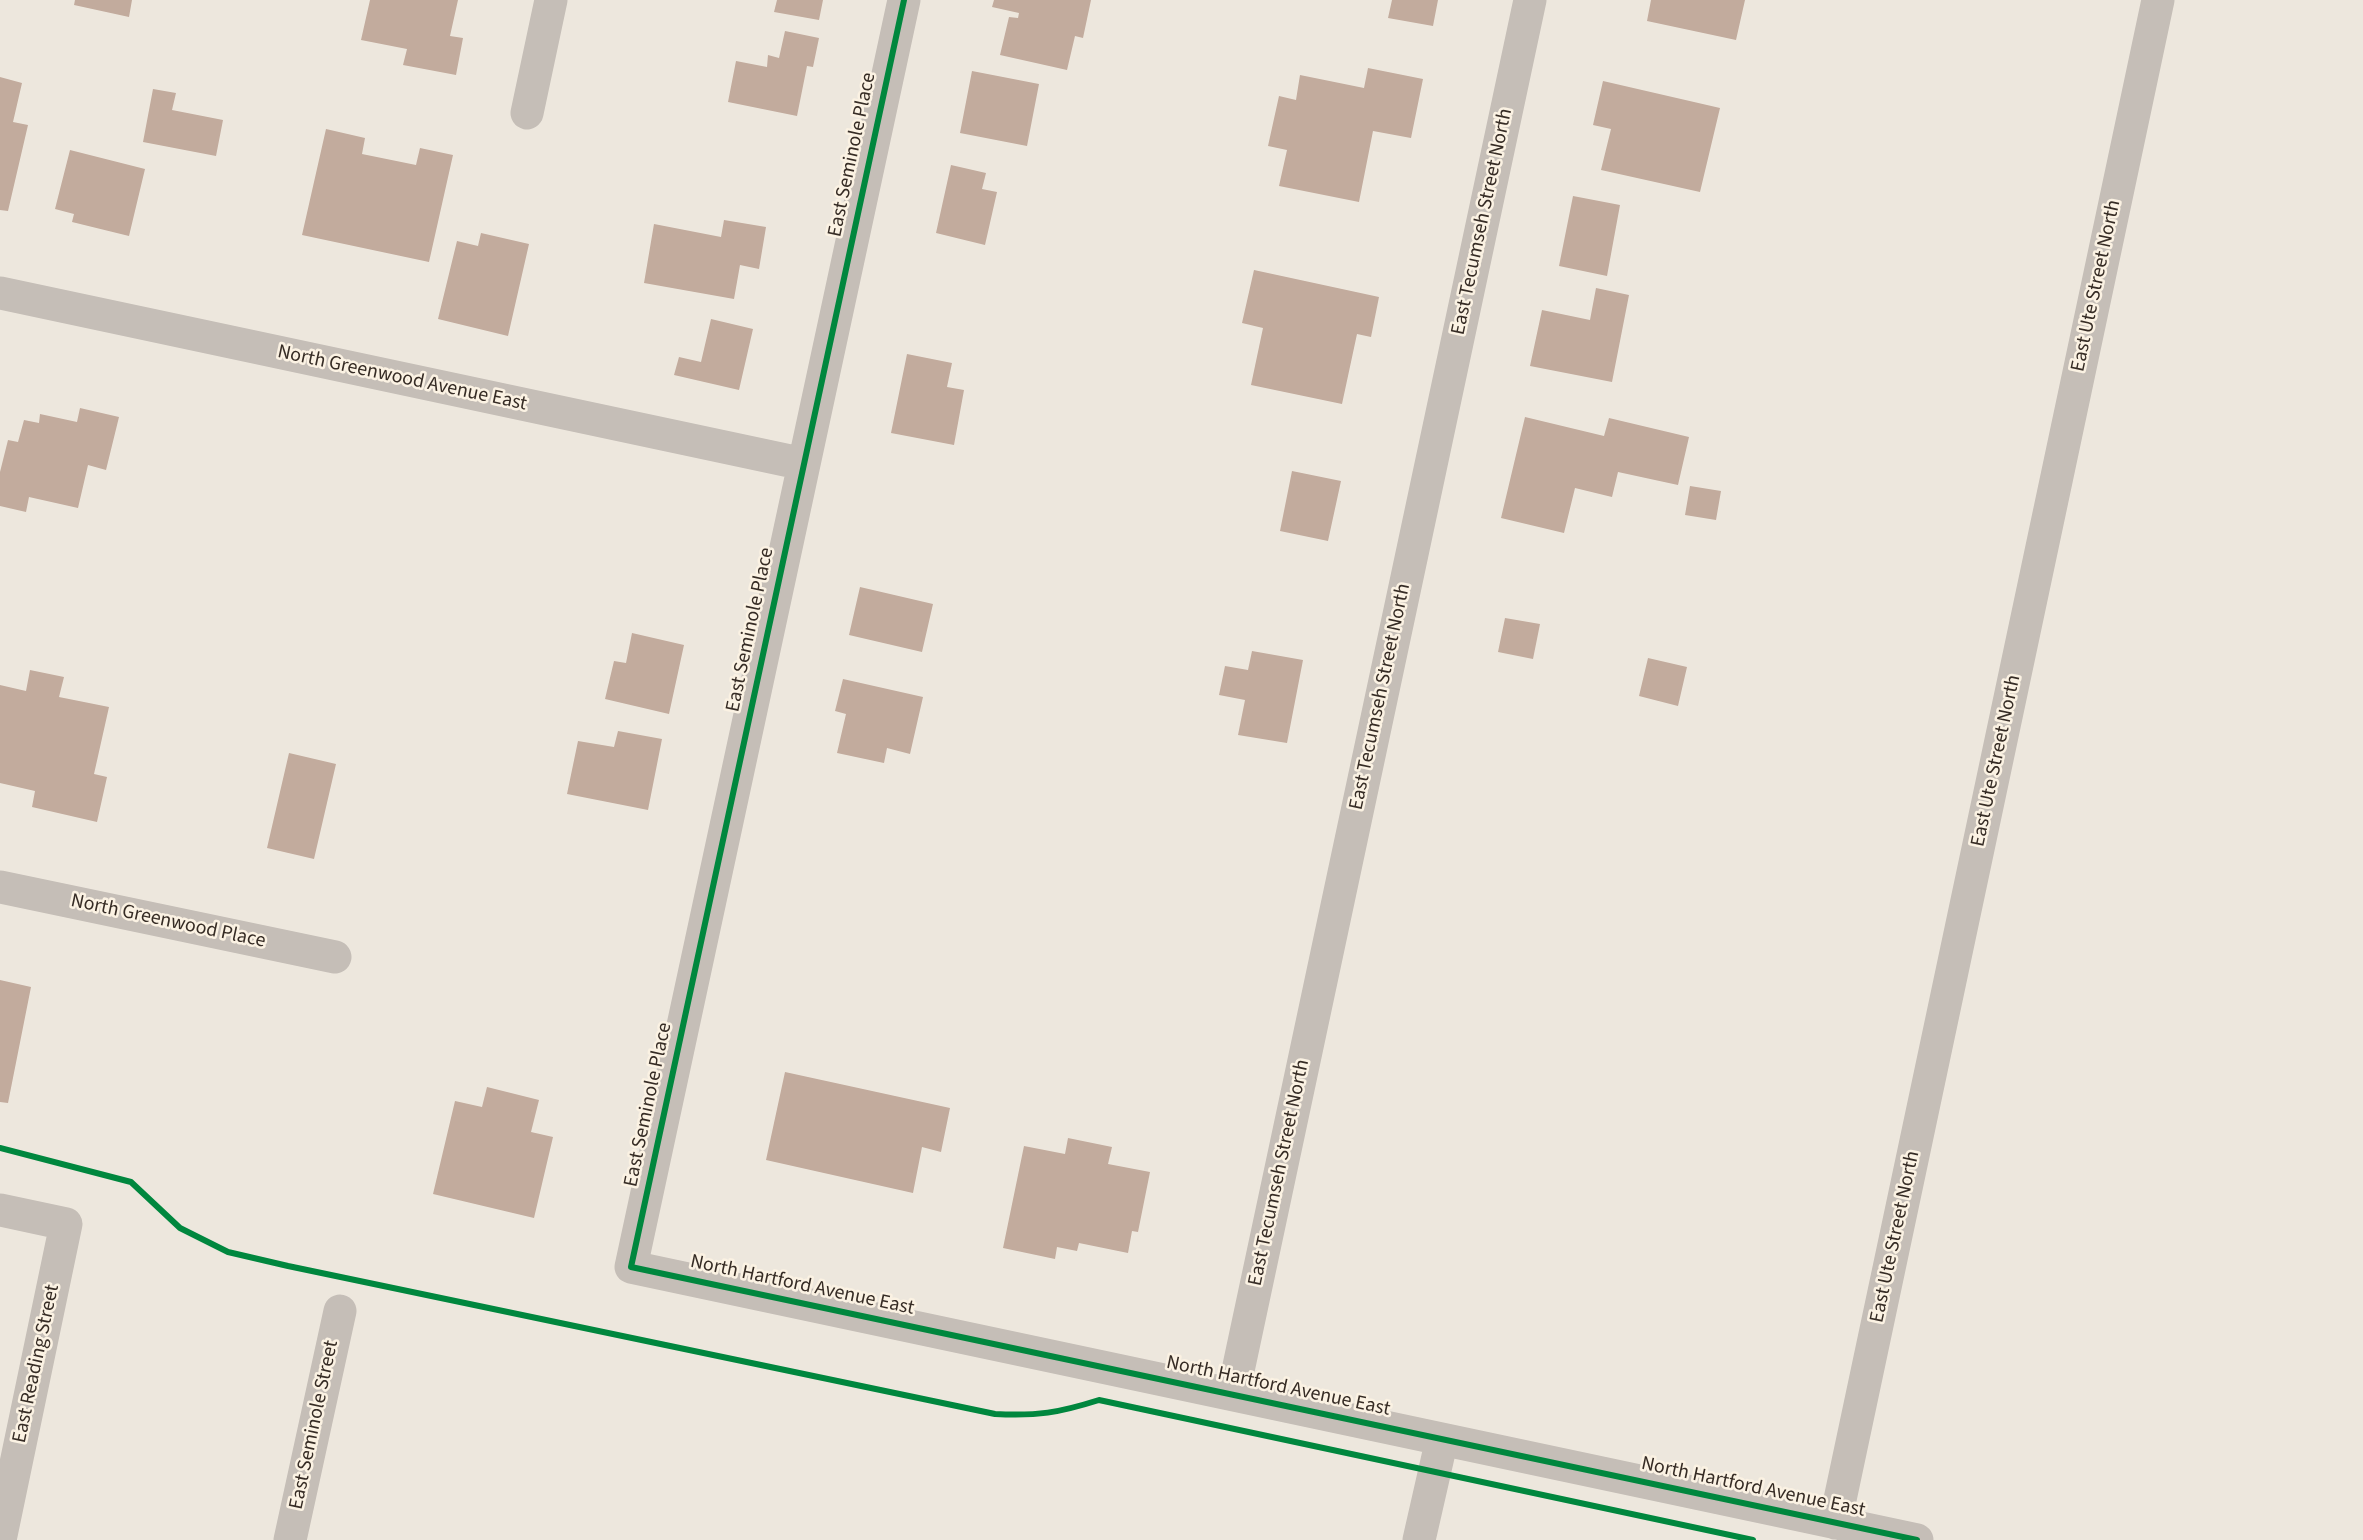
<!DOCTYPE html>
<html>
<head>
<meta charset="utf-8">
<style>
  body { margin:0 }
  canvas { display:block; background:#ede7dd }
</style>
</head>
<body>
<canvas width="2363" height="1540"></canvas>
<script>
const context = document.querySelector('canvas').getContext('2d');
context.lineJoin = 'round';
function paint(path, color) {
  context.fillStyle = color;
  context.fill(path, 'evenodd');
}
function trace(path, color, width, dash) {
  context.strokeStyle = color;
  context.lineWidth = width;
  context.lineCap = dash ? 'butt' : 'round';
  context.setLineDash(dash || []);
  context.stroke(path);
}
function drawText(font, color, halo, rows, align = 'center') {
  context.font = font + ' "Source Sans 3",sans-serif';
  context.lineWidth = 5;
  context.setLineDash([]);
  context.textBaseline = 'middle';
  context.strokeStyle = halo;
  context.fillStyle = color;
  for (const [text, x, y, turn = 0] of rows) {
    context.save();
    context.translate(x, y);
    context.rotate((+turn || 0) * Math.PI / 180);
    context.textAlign = isNaN(turn) ? turn : align;
    if (halo) context.strokeText(text, 0, 0);
    context.fillText(text, 0, 0);
    context.restore();
  }
}
const building = new Path2D(`
  M 75,0 L 132,0 L 129,17 L 74,5 Z
  M 370,0 L 458,0 L 450,36 L 463,38 L 456,75 L 403,65 L 407,49 L 361,40 Z
  M 777,0 L 823,0 L 819,20 L 774,12 Z
  M 994,0 L 1091,0 L 1083,38 L 1075,36 L 1067,70 L 1000,55 L 1009,17 L 1018,18 L 1019,13 L 992,7 Z
  M 1392,0 L 1438,0 L 1433,26 L 1388,18 Z
  M 1651,0 L 1745,0 L 1736,40 L 1647,21 Z
  M 785,31 L 819,38 L 813,67 L 807,66 L 797,116 L 728,102 L 736,61 L 767,67 L 768,55 L 779,58 Z
  M 1368,68 L 1423,79 L 1411,138 L 1373,131 L 1359,202 L 1279,186 L 1287,150 L 1268,146 L 1279,96 L 1296,100 L 1300,75 L 1364,88 Z
  M 972,71 L 1039,84 L 1027,146 L 960,133 Z
  M 0,77 L 22,83 L 13,122 L 28,125 L 8,211 L 0,210 Z
  M 1603,81 L 1720,108 L 1700,192 L 1601,170 L 1611,129 L 1593,125 Z
  M 153,89 L 176,93 L 172,110 L 223,120 L 216,156 L 143,142 Z
  M 326,129 L 365,138 L 362,154 L 416,165 L 420,148 L 453,155 L 429,262 L 302,235 Z
  M 70,150 L 145,169 L 129,236 L 72,222 L 74,214 L 55,209 Z
  M 951,165 L 986,173 L 982,189 L 997,192 L 985,245 L 936,233 Z
  M 1573,196 L 1620,205 L 1607,276 L 1559,266 Z
  M 724,220 L 766,227 L 759,269 L 740,265 L 734,299 L 644,283 L 654,224 L 721,237 Z
  M 481,233 L 529,244 L 508,336 L 438,319 L 457,241 L 478,246 Z
  M 1254,270 L 1379,297 L 1371,337 L 1357,334 L 1342,404 L 1251,385 L 1263,328 L 1242,323 Z
  M 1596,288 L 1629,295 L 1612,382 L 1530,366 L 1542,310 L 1590,320 Z
  M 711,319 L 753,329 L 739,390 L 674,375 L 679,357 L 701,362 Z
  M 907,354 L 952,363 L 947,387 L 964,390 L 954,445 L 891,433 Z
  M 80,408 L 119,417 L 106,470 L 88,465 L 78,508 L 29,497 L 26,512 L 0,506 L 0,472 L 8,440 L 18,442 L 24,420 L 39,423 L 40,414 L 77,422 Z
  M 1525,417 L 1604,436 L 1609,418 L 1689,437 L 1678,485 L 1618,472 L 1612,497 L 1575,488 L 1564,533 L 1501,518 Z
  M 1292,471 L 1341,481 L 1328,541 L 1280,531 Z
  M 1690,486 L 1721,491 L 1716,520 L 1685,515 Z
  M 860,587 L 933,604 L 922,652 L 849,635 Z
  M 1505,618 L 1540,624 L 1533,659 L 1498,652 Z
  M 632,633 L 684,645 L 669,714 L 605,699 L 614,661 L 626,663 Z
  M 1252,651 L 1303,660 L 1287,743 L 1238,735 L 1245,700 L 1219,695 L 1225,666 L 1248,670 Z
  M 1648,658 L 1687,667 L 1678,706 L 1639,696 Z
  M 30,670 L 64,677 L 59,697 L 109,707 L 94,774 L 107,777 L 97,822 L 32,807 L 35,791 L 0,783 L 0,685 L 26,691 Z
  M 843,679 L 923,697 L 910,754 L 887,748 L 884,763 L 837,753 L 846,714 L 835,711 Z
  M 618,731 L 662,739 L 648,810 L 567,794 L 578,741 L 614,747 Z
  M 289,753 L 336,764 L 314,859 L 267,848 Z
  M 0,980 L 31,987 L 8,1103 L 0,1102 Z
  M 785,1072 L 950,1108 L 941,1152 L 922,1147 L 913,1193 L 766,1160 Z
  M 487,1087 L 539,1100 L 531,1132 L 553,1137 L 534,1218 L 433,1194 L 455,1101 L 482,1107 Z
  M 1068,1138 L 1112,1147 L 1108,1164 L 1150,1172 L 1138,1232 L 1132,1231 L 1128,1253 L 1079,1243 L 1077,1251 L 1057,1247 L 1055,1259 L 1003,1248 L 1024,1146 L 1065,1154 Z`);
const minor = new Path2D(`
  M 904,0 L 631,1267 L 1917,1540
  M 527,113 L 551,0
  M 0,293 L 804,464
  M 0,887 L 335,957
  M 0,1210 L 66,1224 L 0,1540
  M 1233,1394 L 1530,0
  M 1835,1523 L 2158,0
  M 290,1540 L 340,1311
  M 1419,1540 L 1442,1439`);
const cycleway = new Path2D(`
  M 904,0 L 631,1267 L 1917,1540
  M 0,1148 L 131,1182 L 180,1228 L 228,1252 L 288,1266 L 995,1414 C 1038,1416 1058,1413 1099,1400 L 1753,1540`);
const streetNames = [
  ["East Seminole Place",853,155,-78],
  ["East Tecumseh Street North",1483,222,-78],
  ["East Ute Street North",2097,286,-78],
  ["North Greenwood Avenue East",402,379,12],
  ["East Seminole Place",751,630,-78],
  ["East Tecumseh Street North",1381,697,-78],
  ["East Ute Street North",1997,761,-78],
  ["North Greenwood Place",168,922,12],
  ["East Seminole Place",649,1105,-78],
  ["East Tecumseh Street North",1280,1173,-78],
  ["East Ute Street North",1896,1237,-78],
  ["North Hartford Avenue East",802,1286,12],
  ["East Reading Street",37,1364,-78],
  ["North Hartford Avenue East",1278,1387,12],
  ["East Seminole Street",315,1425,-78],
  ["North Hartford Avenue East",1753,1488,12]
];
paint(building, '#c2ab9d');
trace(minor, '#c5beb7', 33);
trace(cycleway, '#00873e', 6);
drawText('20px', '#362c25', '#fbf2e3', streetNames);
</script>
</body>
</html>
